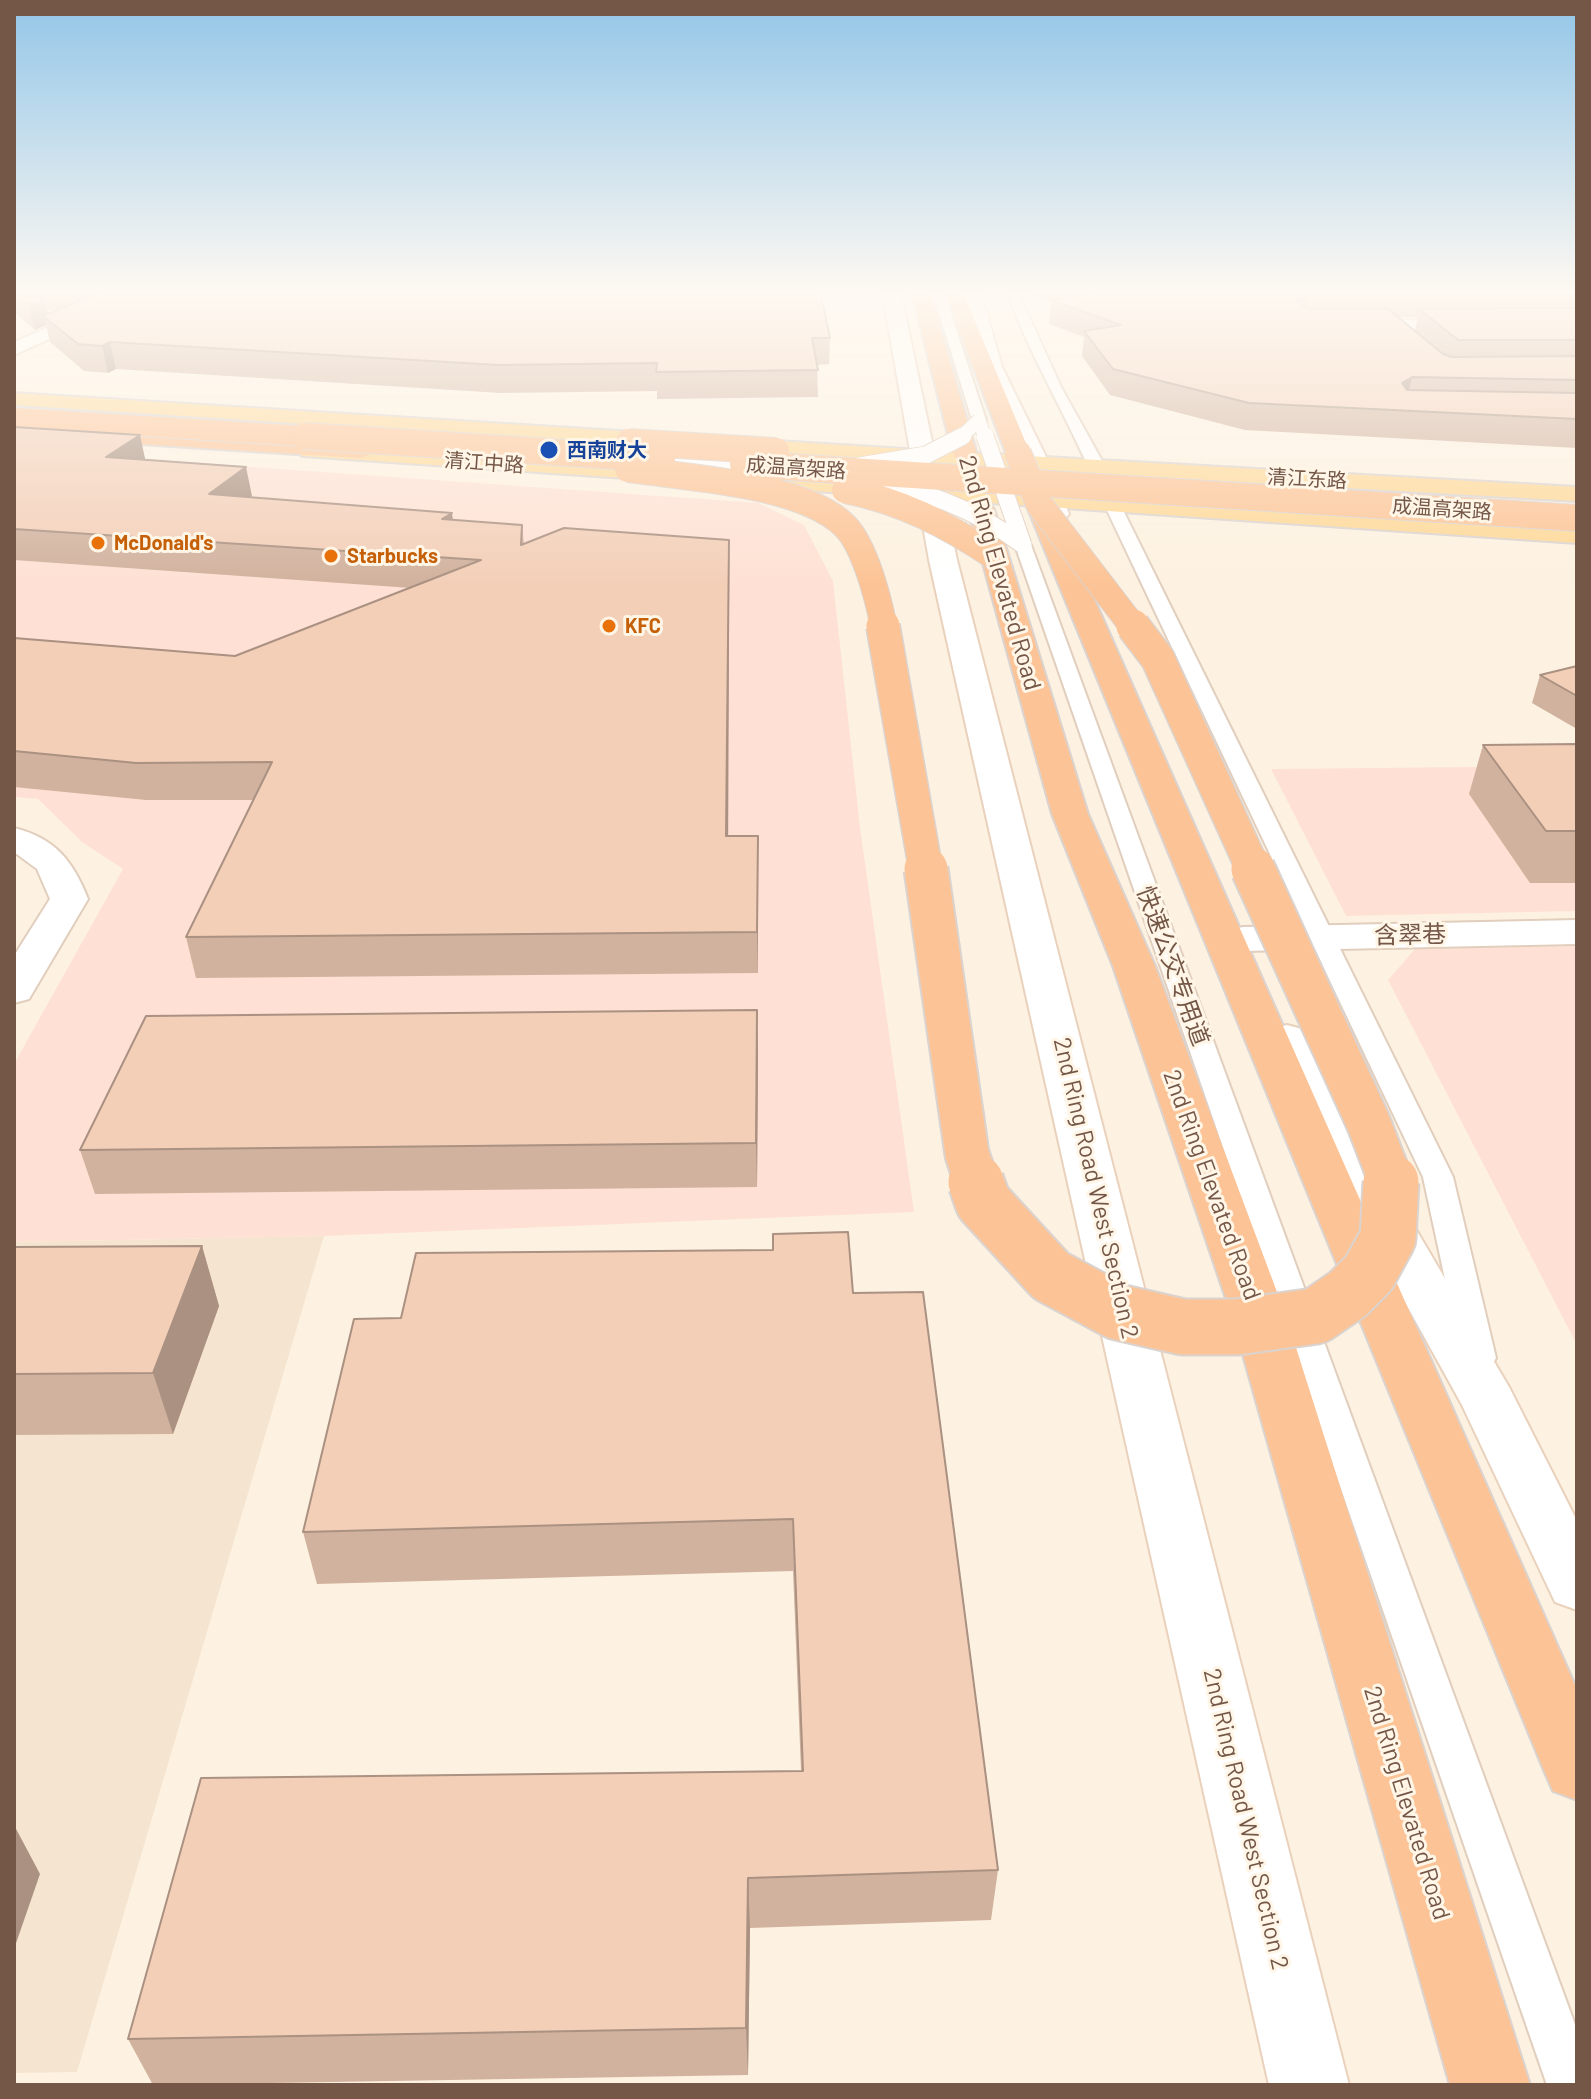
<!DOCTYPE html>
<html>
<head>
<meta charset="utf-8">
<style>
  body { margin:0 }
  #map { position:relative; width:1591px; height:2099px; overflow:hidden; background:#fdf2e1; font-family:Barlow,sans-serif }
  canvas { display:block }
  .frame { position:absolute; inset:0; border:16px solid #755747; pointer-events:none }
</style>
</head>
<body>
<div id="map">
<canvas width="1591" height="2099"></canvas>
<div class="frame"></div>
</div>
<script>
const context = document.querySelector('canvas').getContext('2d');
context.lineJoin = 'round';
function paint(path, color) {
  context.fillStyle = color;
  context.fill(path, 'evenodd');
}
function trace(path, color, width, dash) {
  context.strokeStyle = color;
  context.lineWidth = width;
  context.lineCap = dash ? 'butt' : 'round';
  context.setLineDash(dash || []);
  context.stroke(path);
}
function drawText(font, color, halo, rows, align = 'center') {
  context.font = font + ' Barlow,"Noto Sans SC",sans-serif';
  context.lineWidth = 6;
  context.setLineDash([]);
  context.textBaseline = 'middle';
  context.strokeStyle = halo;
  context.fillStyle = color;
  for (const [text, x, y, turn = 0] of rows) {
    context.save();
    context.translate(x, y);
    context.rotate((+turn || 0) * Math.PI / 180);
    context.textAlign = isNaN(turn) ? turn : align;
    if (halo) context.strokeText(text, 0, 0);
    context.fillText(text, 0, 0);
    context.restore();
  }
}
const residential = new Path2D(`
  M 324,1236 L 77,2072 L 14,2073 L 14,1242 Z`);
const commercial = new Path2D(`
  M 14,450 L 758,503 L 804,525 L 833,581 L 860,827 L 914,1212 L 324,1236 L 14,1242 L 14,1064 L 123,869 L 82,842 L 38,799 L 14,797 Z
  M 1577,766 L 1577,911 L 1346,916 L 1271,769 Z
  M 1577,946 L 1577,1345 L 1388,980 L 1415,949 Z`);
const service = new Path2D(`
  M 932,290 L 943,290 L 986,420 L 984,423 L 974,423 L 972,420 Z
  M 1006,290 L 1017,290 L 1061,387 L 1105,466 L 1120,504 L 1453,1177 L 1496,1358 L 1491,1367 L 1479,1371 L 1467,1367 L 1462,1358 L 1423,1177 L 1104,504 C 1076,431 1033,364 1006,290 Z
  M 636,454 L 751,462 L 759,467 L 751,472 L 631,462 L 628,459 Z
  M 1023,540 L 1031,545 L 1577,2030 L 1577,2085 L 1547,2085 L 1015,545 Z`);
const pedestrian = new Path2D(`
  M 1577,319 L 1577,329 L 1350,330 L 1341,325 L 1350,320 Z`);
const minor = new Path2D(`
  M 134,290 L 157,290 L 14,355 L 14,342 Z
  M 14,828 C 55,838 73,861 88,899 L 29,999 L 14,1003 L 14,956 L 50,899 L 37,869 L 14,852 Z
  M 1577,920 L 1577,944 L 1243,951 L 1229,948 L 1223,939 L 1229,930 L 1243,927 Z`);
const secondary = new Path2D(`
  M 882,290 L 900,290 L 957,560 L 1349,2085 L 1269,2085 L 929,560 Z
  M 962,290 L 980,290 L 1002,367 L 1049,463 L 1069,514 L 1065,519 L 1047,519 L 1043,514 L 1025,463 L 982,367 Z
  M 1287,1025 L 1302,1029 L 1329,1082 L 1509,1387 L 1577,1521 L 1577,1610 L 1555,1602 L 1462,1405 L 1283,1082 L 1265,1038 L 1272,1029 Z`);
const primary = new Path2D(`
  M 14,393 L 921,450 L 1577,487 L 1577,501 L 921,464 L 14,405 Z
  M 310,444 L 1577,527 L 1577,543 L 302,456 L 298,451 L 302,446 Z`);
const trunk = new Path2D(`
  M 911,290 L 929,290 L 977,454 L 973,459 L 957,459 L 953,454 Z
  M 944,290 L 962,290 L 1030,453 L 1026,458 L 1010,458 L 1006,453 Z
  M 14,422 L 359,444 L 367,446 L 371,451 L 367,456 L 359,458 L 14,436 Z
  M 1039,496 L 1048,499 L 1052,504 L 1577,1690 L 1577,1800 L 1553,1791 L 1543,1768 L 1026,504 L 1030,499 Z
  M 981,501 L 990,504 L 994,509 L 1088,814 L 1155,966 L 1286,1316 L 1530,2085 L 1450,2085 L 1232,1316 L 1113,966 L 1052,814 L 968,509 L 972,504 Z`);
const serviceBridgeFar1 = new Path2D(`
  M 979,420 L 985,438
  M 960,438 L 979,420`);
const serviceBridge = new Path2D(`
  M 985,436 L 1023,545
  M 860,466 L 926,455 L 963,436
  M 859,480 C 922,489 972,507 1023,545`);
const trunkBridgeFar4 = new Path2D(`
  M 14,418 L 336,438`);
const trunkBridgeFar3 = new Path2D(`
  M 304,436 L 662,459
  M 629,442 L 776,451
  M 1018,453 L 1039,504 L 1134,628
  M 743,464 L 1577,518
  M 628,469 C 688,478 801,483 845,526 C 865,546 879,601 884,628
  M 845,490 C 901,501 948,525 995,557`);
const trunkBridgeFar2 = new Path2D(`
  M 883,626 L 926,871
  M 1133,626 L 1158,659 L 1254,871`);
const trunkBridgeFar1 = new Path2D(`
  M 926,869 L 967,1154 L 977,1184
  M 1253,869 L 1369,1124 L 1392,1184`);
const trunkBridge = new Path2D(`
  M 976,1182 L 983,1202 L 1051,1276 L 1118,1312 L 1183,1327 L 1236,1327 L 1316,1316 L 1348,1294 L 1369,1273 L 1388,1238 L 1391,1182`);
const wall = new Path2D(`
  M 14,290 L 820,290 L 830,338 L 829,364 L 817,365 L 818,397 L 657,399 L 657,391 L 501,393 L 116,369 L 108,373 L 84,371 L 50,342 L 46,325 L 35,330 L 14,312 ZM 47,310 L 58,310 L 48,314 Z
  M 1030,290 L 1577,290 L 1577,448 L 1245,430 L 1110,395 L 1082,356 L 1084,337 L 1049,324 L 1051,302 L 1029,294 ZM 1397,317 L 1418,317 L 1415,331 Z
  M 14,427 L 146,460 L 252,496 L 250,497 L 453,520 L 522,525 L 524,544 L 729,540 L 728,836 L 758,836 L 758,973 L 196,978 L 186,937 L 254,800 L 146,800 L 14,787 L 14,638 L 235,656 L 411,588 L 14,560 Z
  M 1577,666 L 1577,729 L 1532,703 L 1540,675 Z
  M 1577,744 L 1577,883 L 1530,883 L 1469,794 L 1483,745 Z
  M 758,1053 L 757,1187 L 95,1194 L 80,1150 Z
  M 202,1246 L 219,1306 L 173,1434 L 14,1435 L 14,1247 Z
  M 853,1293 L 998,1870 L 991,1920 L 750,1928 L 748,2075 L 153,2085 L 128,2039 L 801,1771 L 793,1571 L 317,1584 L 303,1532 L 401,1318 Z`);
const shadedWall = new Path2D(`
  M 26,290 L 33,290 L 36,301 L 44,298 L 50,322 L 43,316 L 46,325 L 35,330 L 25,291 Z
  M 73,290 L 127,290 L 78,311 Z
  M 1307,293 L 1303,317 L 1295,300 Z
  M 110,342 L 116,369 L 108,373 L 102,346 Z
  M 1412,377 L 1406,404 L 1402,383 Z
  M 140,435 L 146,463 L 106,457 Z
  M 246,467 L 252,496 L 216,525 L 209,494 Z
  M 452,513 L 456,544 L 442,519 Z
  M 729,540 L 729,572 L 728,875 L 726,836 Z
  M 758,836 L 758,973 L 757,932 Z
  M 757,1010 L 758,1053 L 757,1187 L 756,1143 Z
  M 202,1246 L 219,1306 L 173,1434 L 153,1373 Z
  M 14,1825 L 40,1874 L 14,1949 Z
  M 748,1878 L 750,1928 L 748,2075 L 746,2028 Z`);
const building = new Path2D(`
  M 14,290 L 26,290 L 25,291 L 27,296 L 44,298 L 29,304 L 14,293 Z
  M 105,290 L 820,290 L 830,338 L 812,338 L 818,370 L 656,372 L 657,363 L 498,365 L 110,342 L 102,346 L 78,344 L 43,316 Z
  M 1086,290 L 1577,290 L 1577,292 L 1307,293 L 1295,300 L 1307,309 L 1388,309 L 1443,354 L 1451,357 L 1577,356 L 1577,380 L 1412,377 L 1402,383 L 1407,390 L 1577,393 L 1577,419 L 1249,403 L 1113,369 L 1084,331 L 1121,325 L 1051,300 L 1095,293 Z
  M 1577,308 L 1577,340 L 1458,340 L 1419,309 Z
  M 14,427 L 140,435 L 106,457 L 246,467 L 209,494 L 452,513 L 442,519 L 522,525 L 521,545 L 564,528 L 729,540 L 726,836 L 758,836 L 757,932 L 186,937 L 272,762 L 136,763 L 14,751 L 14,638 L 235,656 L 481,560 L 14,529 Z
  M 1577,666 L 1577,696 L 1540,675 Z
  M 1577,744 L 1577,831 L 1546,831 L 1483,745 Z
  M 757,1010 L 756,1143 L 80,1150 L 146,1016 Z
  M 848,1232 L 853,1293 L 923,1292 L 998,1870 L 748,1878 L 746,2028 L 128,2039 L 201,1778 L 803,1771 L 793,1519 L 303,1532 L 354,1319 L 401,1318 L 416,1253 L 773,1250 L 773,1234 Z
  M 202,1246 L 153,1373 L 14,1374 L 14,1247 Z`);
const markers = [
  [549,450,10,"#1a4fb4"],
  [98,543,8,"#e8710a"],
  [331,556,8,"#e8710a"],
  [609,626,8,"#e8710a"]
];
const farTransitnames = [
  ["西南财大",567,450]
];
const farStreetnames = [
  ["清江中路",484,463,4],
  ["成温高架路",796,468,4],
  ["清江东路",1307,479,3],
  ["成温高架路",1442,509,4]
];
const farFoodnames = [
  ["McDonald's",114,543],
  ["Starbucks",347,556],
  ["KFC",625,626]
];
const streetNames = [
  ["2nd Ring Elevated Road",1000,573,74],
  ["含翠巷",1410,935,-1],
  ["快速公交专用道",1173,966,70],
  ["2nd Ring Elevated Road",1212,1185,70],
  ["2nd Ring Road West Section 2",1096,1188,77],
  ["2nd Ring Elevated Road",1407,1803,73],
  ["2nd Ring Road West Section 2",1246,1819,77]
];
paint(residential, '#f5e4cf');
paint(commercial, '#fee1d4');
trace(service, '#e1cebd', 4);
trace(pedestrian, '#e1cebd', 4);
trace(minor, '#e1cebd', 4);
trace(secondary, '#e9d1bc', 4);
trace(primary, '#dbd3cf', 4);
trace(trunk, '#dbd3cf', 4);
paint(service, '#fff');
paint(pedestrian, '#fff');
paint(minor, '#fff');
paint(secondary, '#fff');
paint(primary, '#fed897');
paint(trunk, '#fcc496');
trace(serviceBridgeFar1, '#e1cebd', 15, []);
trace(serviceBridge, '#e1cebd', 19, []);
trace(trunkBridgeFar4, '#dbd3cf', 22, []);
trace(trunkBridgeFar3, '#dbd3cf', 28, []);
trace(trunkBridgeFar2, '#dbd3cf', 36, []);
trace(trunkBridgeFar1, '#dbd3cf', 47, []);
trace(trunkBridge, '#dbd3cf', 59, []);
trace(serviceBridgeFar1, '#fff', 13);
trace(serviceBridge, '#fff', 17);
trace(trunkBridgeFar4, '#fcc496', 20);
trace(trunkBridgeFar3, '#fcc496', 26);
trace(trunkBridgeFar2, '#fcc496', 33);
trace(trunkBridgeFar1, '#fcc496', 43);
trace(trunkBridge, '#fcc496', 55);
paint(wall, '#d1b29e');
paint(shadedWall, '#aa9181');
paint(building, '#f3cfb8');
trace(building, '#aa9181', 2);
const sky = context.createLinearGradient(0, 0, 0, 584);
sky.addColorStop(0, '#93c6e8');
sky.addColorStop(0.5, '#fef9f2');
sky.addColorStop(1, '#fef9f200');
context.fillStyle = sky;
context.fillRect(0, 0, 1591, 584);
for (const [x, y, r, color] of markers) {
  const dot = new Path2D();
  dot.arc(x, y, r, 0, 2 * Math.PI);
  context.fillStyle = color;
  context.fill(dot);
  trace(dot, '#fff6e8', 3);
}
drawText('bold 20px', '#164399', '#fff6e8', farTransitnames, 'left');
drawText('20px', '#755747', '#fff6e8', farStreetnames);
drawText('bold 20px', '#c56008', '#fff6e8', farFoodnames, 'left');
drawText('24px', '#755747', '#fff6e8', streetNames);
</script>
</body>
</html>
